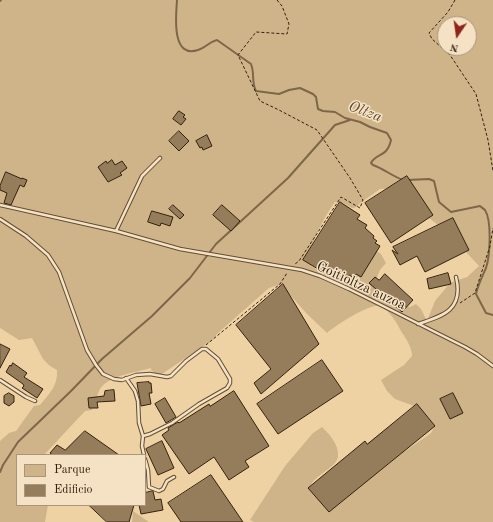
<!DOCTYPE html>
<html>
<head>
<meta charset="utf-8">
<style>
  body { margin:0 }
  #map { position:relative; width:493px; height:522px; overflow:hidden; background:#efd2a4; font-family:"Old Standard TT",serif }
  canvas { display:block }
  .legend { position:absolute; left:16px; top:454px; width:130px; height:52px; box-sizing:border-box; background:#f5e2c4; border:1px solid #a8957b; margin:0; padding:5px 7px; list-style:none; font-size:12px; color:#34210e }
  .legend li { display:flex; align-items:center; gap:8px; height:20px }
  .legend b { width:20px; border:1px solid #a8957b }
  .north { position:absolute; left:437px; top:16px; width:40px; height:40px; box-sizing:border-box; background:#f5e2c4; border:1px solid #a8957b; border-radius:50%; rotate:193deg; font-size:11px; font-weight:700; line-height:16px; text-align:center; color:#34210e }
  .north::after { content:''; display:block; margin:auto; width:14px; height:18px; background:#8f2418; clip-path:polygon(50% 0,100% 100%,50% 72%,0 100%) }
</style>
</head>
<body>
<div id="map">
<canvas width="493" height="522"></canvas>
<ul class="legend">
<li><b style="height:11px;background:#cfb48a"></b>Parque</li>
<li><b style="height:11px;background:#957d5c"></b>Edificio</li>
</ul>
<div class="north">N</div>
</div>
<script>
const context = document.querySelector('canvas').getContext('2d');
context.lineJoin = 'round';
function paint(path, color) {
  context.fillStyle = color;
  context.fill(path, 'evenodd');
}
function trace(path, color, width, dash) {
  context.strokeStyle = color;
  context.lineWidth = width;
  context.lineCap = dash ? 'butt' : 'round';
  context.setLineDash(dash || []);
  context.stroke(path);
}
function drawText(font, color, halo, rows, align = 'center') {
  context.font = font + ' "Old Standard TT",serif';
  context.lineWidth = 3;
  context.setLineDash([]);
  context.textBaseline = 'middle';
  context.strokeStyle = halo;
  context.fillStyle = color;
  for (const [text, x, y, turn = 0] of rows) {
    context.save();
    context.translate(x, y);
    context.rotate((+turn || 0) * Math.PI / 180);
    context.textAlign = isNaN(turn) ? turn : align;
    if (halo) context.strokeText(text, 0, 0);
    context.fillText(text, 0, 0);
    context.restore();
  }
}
const green = new Path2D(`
  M 0,0 L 493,0 L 493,522 L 254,522 L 250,520 L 285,466 L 313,433 L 322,427 C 329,434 339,444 338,456 C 337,473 290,480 322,502 L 370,479 L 399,455 L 427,436 L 431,433 L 434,427 L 429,418 L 417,407 L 395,399 L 387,391 L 381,380 L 404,365 L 412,356 C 412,347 406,339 401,331 C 397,323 388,308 379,306 C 369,304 335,326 327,333 L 307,314 L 284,288 L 278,285 L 269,288 L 218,333 L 211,341 L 159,376 L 151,370 L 151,368 C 137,372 108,376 100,389 C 97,395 95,403 92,410 L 85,411 L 44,455 L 17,455 L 17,505 L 48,505 L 45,522 L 0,522 L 0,441 L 9,433 L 16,431 L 34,406 L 40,405 C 49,394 58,386 57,370 L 50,366 L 43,359 L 32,338 L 19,340 L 0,328 ZM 445,24 L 469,24 L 469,48 L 445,48 ZM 399,188 L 420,207 L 429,218 L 450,234 L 458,247 L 466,252 L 479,266 L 467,277 L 450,283 L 435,301 L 427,321 L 421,309 L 416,304 L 410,307 L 403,306 L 375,282 L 380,270 L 386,263 L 381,254 L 375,250 C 360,271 355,286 326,274 C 320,271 312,268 308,262 C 311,243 323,218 335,202 L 343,203 L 352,208 L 357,207 L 360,203 L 380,189 Z
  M 133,511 L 149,522 L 132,522 Z`);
const stream = new Path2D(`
  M 177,0 C 176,15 171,59 198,50 C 206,48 208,42 217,40 L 251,64 C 255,74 251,81 256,91 L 279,94 L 289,90 L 300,88 L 313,94 L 316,97 L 318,109 L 323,111 L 335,112 L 345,118 L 360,122 L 370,127 L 387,133 L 391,140 C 387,158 376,153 371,163 L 373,165 C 384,169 392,176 403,180
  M 0,1 L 1,0
  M 407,180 L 429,179 L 434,181 L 439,202 L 451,212 L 480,206 C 481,207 483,208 485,210 C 492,221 490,256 486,268 C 482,277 478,285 476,294 L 486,313 L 493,315
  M 0,472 L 3,465 L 18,442 L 71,391 L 102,359 L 152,316 L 190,278 L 216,244 L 288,178 L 335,125 L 350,120`);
const building = new Path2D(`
  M 179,111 L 185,115 L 183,117 L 186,119 L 181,125 L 173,119 Z
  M 179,131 L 189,141 L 179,151 L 169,141 Z
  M 207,135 L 212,146 L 203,150 L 202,147 L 200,148 L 196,141 Z
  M 112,160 L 115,165 L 122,161 L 127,168 L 120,173 L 122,175 L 108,182 L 98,167 L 106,161 L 107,163 Z
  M 6,172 L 22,179 L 22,178 L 27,180 L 24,187 L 20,185 L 11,205 L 4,203 L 7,193 L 0,190 L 0,186 Z
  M 407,176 L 433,215 L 391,243 L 365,203 Z
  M 340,202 L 360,215 L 357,219 L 367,225 L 365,228 L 374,236 L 373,238 L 377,241 L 375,243 L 380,246 L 361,277 L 356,274 L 354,278 L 349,275 L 346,279 L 336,274 L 334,277 L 324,271 L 323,272 L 303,260 Z
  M 173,205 L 184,215 L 180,219 L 169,209 Z
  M 222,205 L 240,221 L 231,231 L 213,215 Z
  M 152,211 L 173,217 L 170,226 L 161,223 L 160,226 L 148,222 Z
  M 453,218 L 469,250 L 425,272 L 417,256 L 400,265 L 392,250 L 398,254 L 393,247 Z
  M 448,273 L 451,284 L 429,289 L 427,279 Z
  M 385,274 L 413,300 L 402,312 L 369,283 L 375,277 L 379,280 Z
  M 283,284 L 319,344 L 261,394 L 254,383 L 271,369 L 236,325 Z
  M 0,344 L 10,349 L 0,368 Z
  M 322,360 L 343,391 L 278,434 L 257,404 Z
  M 13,363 L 27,373 L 24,377 L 43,389 L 37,398 L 22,388 L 24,386 L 23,384 L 6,372 L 10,365 L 11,366 Z
  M 149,382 L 149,383 L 151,383 L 152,393 L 149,393 L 151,404 L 141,406 L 137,383 Z
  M 114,390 L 115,401 L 97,402 L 98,408 L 89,408 L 88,398 L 104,396 L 105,391 Z
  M 234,391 L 269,446 L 245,461 L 249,467 L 229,480 L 214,457 L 189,474 L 162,435 L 169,430 L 168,428 L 178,422 L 179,423 L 209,404 L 210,406 Z
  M 9,393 L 14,396 L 14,402 L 9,406 L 4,403 L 4,396 Z
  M 453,393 L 463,413 L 450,419 L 440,399 Z
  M 165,398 L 176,417 L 166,423 L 155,404 Z
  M 417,404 L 435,426 L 329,512 L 308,488 L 365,441 L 367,444 Z
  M 85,431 L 119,455 L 53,455 L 50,453 L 57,445 L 65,450 Z
  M 162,441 L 174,468 L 158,475 L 146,449 Z
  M 211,475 L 243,522 L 181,522 L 168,503 Z
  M 153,491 L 155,500 L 161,499 L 163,510 L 141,514 L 139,505 L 145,505 L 145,493 Z
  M 89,505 L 134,505 L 129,522 L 107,522 Z`);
const path = new Path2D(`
  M 277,0 L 282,6 L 289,24 L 287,34 L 256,32 L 238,55 L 260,101 L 279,110 L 317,130 L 350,178 L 363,200 L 360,208 L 341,197 L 299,261 L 295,264
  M 455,0 L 448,12 L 429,33 L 432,39 L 450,55 L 476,94 L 488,140 L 493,171
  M 460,303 L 475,293 L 490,246 L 493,228
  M 206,345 L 280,284 L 287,273`);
const lane = new Path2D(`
  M 0,205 L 116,231 L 180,249 L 302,270 L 320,276 L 349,289 L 465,347 L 477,354 L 493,366
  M 0,219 L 26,236 L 48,255 L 59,272 L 87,350 L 96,365 L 103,374 L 114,379 L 122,380 L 136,375 L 150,374 L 167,377 L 171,376 L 186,361 L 202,349 L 206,349 L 218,359 L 230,379 L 230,383 L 227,388 L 199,404 L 172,423 L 150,434 L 143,436 L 139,423 L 138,401 L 135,391 L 126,378
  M 116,231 L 142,176 L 160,158
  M 418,324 C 444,316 464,309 456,277
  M 0,380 L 26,397 L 35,401
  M 143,436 L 142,446 L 144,455
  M 145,459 L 148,470 L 149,487 L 159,491 L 163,489 L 167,481 L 174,477`);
const streetNames = [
  ["Goitioltza auzoa",361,286,25]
];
const waterNames = [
  ["Oltza",365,112,21]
];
paint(green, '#cfb48a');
trace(stream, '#7e6749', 2);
paint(building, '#957d5c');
trace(building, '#34210e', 1);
trace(lane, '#634d34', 4.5);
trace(path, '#34210e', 1, [3, 2]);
trace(lane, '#f5e2c4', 2.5);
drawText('14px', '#34210e', '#f5e2c4', streetNames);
drawText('italic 15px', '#5f4a31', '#f5e2c4', waterNames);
</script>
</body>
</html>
